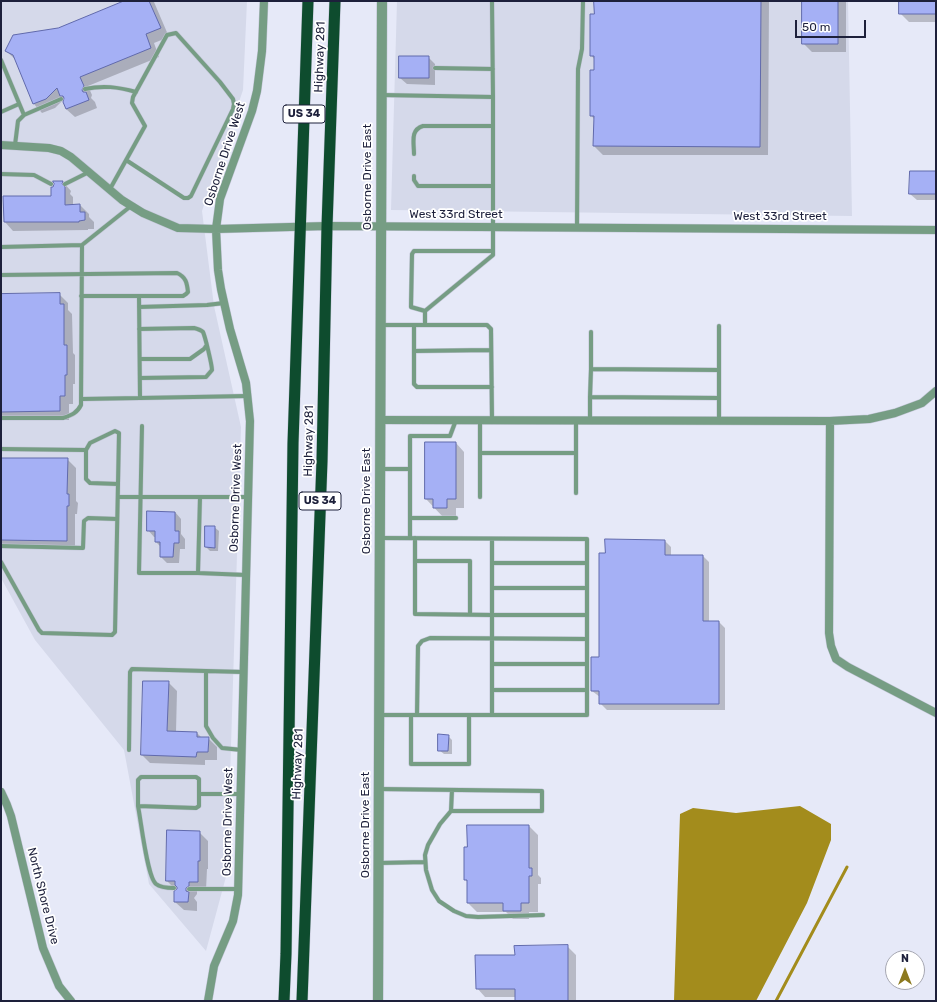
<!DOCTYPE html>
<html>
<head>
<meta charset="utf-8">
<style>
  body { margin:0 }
  #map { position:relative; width:937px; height:1002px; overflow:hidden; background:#e6e9f8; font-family:Rubik,sans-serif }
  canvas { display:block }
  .frame { position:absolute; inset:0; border:2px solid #1d203b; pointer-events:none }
  .north { position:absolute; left:885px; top:950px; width:40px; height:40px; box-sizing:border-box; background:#fff; border:1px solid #a5a6b1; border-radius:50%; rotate:0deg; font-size:11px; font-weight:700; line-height:16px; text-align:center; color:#1d203b }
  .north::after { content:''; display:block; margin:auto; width:14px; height:18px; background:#8c791f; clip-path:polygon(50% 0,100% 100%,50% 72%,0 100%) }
  .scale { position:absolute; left:795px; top:20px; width:71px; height:18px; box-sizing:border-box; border:2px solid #1d203b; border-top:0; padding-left:5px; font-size:12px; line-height:14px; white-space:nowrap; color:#1d203b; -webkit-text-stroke:3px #fff; paint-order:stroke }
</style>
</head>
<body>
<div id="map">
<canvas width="937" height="1002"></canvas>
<div class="frame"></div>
<div class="north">N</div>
<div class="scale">50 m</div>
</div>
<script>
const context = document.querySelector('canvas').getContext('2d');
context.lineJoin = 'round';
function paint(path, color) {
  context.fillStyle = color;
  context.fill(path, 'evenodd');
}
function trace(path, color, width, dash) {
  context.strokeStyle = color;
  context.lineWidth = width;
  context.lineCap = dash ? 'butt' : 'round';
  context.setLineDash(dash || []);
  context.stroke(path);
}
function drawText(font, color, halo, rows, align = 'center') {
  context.font = font + ' Rubik,sans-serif';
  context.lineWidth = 3.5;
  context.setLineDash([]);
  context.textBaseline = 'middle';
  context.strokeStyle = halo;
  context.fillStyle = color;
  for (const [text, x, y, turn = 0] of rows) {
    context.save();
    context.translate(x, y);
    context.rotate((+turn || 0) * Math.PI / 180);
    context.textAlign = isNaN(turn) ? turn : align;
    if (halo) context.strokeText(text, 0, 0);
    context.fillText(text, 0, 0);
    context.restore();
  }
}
const built = new Path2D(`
  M 1,1 L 247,1 L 243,90 L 202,211 L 214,306 L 241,427 L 227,873 L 206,951 L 149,884 L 124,750 L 35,640 L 1,578 Z
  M 397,1 L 848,1 L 852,216 L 391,210 Z`);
const water = new Path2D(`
  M 800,806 L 831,824 L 831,840 L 807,903 L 756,1001 L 674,1001 L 680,814 L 693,808 L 736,813 Z`);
const shadow = new Path2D(`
  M 127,1 L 153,1 L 154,2 L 169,37 L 154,43 L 159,57 L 88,86 L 92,95 L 91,98 L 95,102 L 97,108 L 75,117 L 66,109 L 66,97 L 55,108 L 42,113 L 34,104 L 16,60 L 6,51 Z
  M 595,1 L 769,1 L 768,155 L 603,155 L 594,146 L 594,119 L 591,115 L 595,60 L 591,55 L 595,15 Z
  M 803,1 L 846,1 L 846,52 L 812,52 L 803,43 Z
  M 900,1 L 936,1 L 936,22 L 909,22 L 900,13 Z
  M 428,57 L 435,64 L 435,85 L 407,84 L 400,78 Z
  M 936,172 L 936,200 L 917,200 L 910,194 Z
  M 55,182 L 63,182 L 71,191 L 70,194 L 73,197 L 73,205 L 80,205 L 89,214 L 89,217 L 94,222 L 94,229 L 88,229 L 88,230 L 13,231 L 5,222 L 52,197 Z
  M 59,294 L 68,303 L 68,310 L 72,314 L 73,353 L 75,355 L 75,384 L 73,384 L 73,404 L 69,404 L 69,420 L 1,420 L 1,295 Z
  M 426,443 L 456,443 L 464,452 L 464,508 L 456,508 L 456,517 L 443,517 L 426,499 Z
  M 1,459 L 67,459 L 76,468 L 76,501 L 78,503 L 77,514 L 75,514 L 75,549 L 1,548 Z
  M 175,512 L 181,519 L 181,534 L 185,539 L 185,549 L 180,549 L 179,563 L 167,563 L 161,557 L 161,547 L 156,542 L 156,537 L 154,537 L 148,530 Z
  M 214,527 L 219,531 L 218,551 L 210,551 L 206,547 Z
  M 665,541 L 671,547 L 671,556 L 703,556 L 709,562 L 709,622 L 719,622 L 725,628 L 725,710 L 607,710 L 600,703 L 600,697 L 592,691 L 600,658 Z
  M 168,682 L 177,691 L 176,732 L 197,733 L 202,738 L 208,738 L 217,747 L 217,760 L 205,760 L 205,765 L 150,763 L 142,755 Z
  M 448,736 L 452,740 L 452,754 L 444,754 L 439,750 Z
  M 468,826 L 529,826 L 538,835 L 538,875 L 541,878 L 541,884 L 538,884 L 538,912 L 529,912 L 529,919 L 513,919 L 506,912 L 477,912 L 468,903 L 468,883 L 465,879 L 468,848 Z
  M 199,832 L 208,841 L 208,869 L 207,869 L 206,890 L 197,890 L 197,894 L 194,898 L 197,902 L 197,911 L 184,910 L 175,902 L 179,890 L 175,889 L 167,881 Z
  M 567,946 L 576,955 L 576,1001 L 516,1001 L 516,997 L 485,997 L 477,988 L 516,956 Z`);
const stream = new Path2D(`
  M 776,1001 L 847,867`);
const building = new Path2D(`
  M 124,1 L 149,1 L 161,28 L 146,34 L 151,48 L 80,77 L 84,86 L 82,90 L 83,92 L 86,92 L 89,100 L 66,109 L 63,102 L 64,98 L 63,96 L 60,96 L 57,88 L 46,99 L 33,104 L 13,55 L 5,51 L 13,35 L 58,28 Z
  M 594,1 L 761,1 L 760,147 L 593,146 L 594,116 L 590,116 L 590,70 L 594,70 L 594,56 L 590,56 L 590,14 L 594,14 Z
  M 802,1 L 838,1 L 838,44 L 802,44 Z
  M 899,1 L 936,1 L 936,14 L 899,14 Z
  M 399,56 L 429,56 L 429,78 L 399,78 Z
  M 910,171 L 936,171 L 936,194 L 909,194 Z
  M 53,181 L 63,181 L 62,184 L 65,187 L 65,205 L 80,204 L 80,212 L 85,212 L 85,220 L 79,221 L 79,222 L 4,222 L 3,196 L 51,196 L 51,187 L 53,187 L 54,184 Z
  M 60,293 L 60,304 L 64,304 L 64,345 L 67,345 L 67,375 L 65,375 L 65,396 L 60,396 L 60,411 L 1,412 L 1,294 Z
  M 425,442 L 456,442 L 456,499 L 447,499 L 447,508 L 433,508 L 433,499 L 425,499 Z
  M 1,458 L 68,458 L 67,494 L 69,494 L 69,506 L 67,506 L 67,541 L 1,540 Z
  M 147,511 L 175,512 L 175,531 L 179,531 L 179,543 L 174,543 L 173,557 L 160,557 L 160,542 L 155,542 L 155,531 L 147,531 Z
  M 205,526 L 215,526 L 215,548 L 205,547 Z
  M 605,539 L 665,540 L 665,555 L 703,555 L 703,621 L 719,621 L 719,704 L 599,704 L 599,691 L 591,691 L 591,657 L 599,657 L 599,553 L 605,553 Z
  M 143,681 L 169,681 L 167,731 L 197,732 L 197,737 L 209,737 L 208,752 L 197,752 L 196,757 L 141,755 Z
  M 438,734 L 449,735 L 448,751 L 438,751 Z
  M 467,825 L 529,825 L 529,868 L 532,868 L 532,876 L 529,876 L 529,903 L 521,903 L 521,911 L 503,911 L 503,903 L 467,903 L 467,880 L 464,880 L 464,847 L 467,847 Z
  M 167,830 L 200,831 L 200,861 L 198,861 L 198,882 L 189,882 L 189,886 L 186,888 L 186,891 L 189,892 L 188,902 L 174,902 L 174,891 L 177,889 L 177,887 L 175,885 L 175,881 L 166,881 Z
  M 568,945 L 568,1001 L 515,1001 L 515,989 L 476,989 L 475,955 L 515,955 L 514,946 Z`);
const service = new Path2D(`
  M 1,60 L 24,115
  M 435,68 L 493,69
  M 85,89 C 103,85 118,87 136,92
  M 382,95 L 493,97 L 492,1
  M 1,112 L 19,104
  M 15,145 L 18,121 L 24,115 L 61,99
  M 414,154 C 414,142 410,130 423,126 L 493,126
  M 1,174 L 34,175 L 51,184
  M 414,176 L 414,180 L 418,186 L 493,186
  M 65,184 L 89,172
  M 110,189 L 145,126 L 132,103 L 133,97 L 167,35 L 176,33 L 220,82 L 233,99 L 234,104 L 233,109 L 191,196 L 188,198 L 184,198 L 126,160
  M 577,228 L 578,69 L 582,49 L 583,1
  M 1,247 L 82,245 L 131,206
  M 1,275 L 177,273 C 186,277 187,283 188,292 L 186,294 L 183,296 L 81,296
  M 139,296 L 140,398 L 247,396
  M 139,307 L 207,305 L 224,303
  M 425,311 L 411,307 L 412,254 L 414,251 L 493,251
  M 381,325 L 487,325 L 491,329 L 492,420
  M 414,325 L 414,384 L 417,387 L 492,387
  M 425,325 L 425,311 L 493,255 L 493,97
  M 139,329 L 194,328 C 198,329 201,330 203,332 C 205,336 212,365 212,370 L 206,377 L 140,378
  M 414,351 L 491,350
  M 140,359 L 190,359 L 204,349 L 206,346
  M 591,369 L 591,332
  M 590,397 L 591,369 L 719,370
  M 82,399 L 140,398
  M 1,418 L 63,418 C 72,415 77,413 81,405 L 82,245
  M 719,420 L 719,326
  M 590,421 L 590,397 L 719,398
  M 142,426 L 139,573 L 198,573
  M 1,449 L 86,450 L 86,479 L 90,483 L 118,484 L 115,632 L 112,635 L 42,633 L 39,630 L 1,562
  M 86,450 L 90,443 L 115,431 L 119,433 L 118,484
  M 480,453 L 576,453
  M 381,469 L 410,469
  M 576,493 L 576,421
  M 118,497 L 248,497
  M 200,497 L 198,573 L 246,575
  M 480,497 L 480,420
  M 410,518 L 456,518
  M 410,538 L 410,436 L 450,436 L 456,420
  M 415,538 L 415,614 L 492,615 L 492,539
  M 1,546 L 83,548 L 84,521 L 88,518 L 117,519
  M 415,561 L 470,561 L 470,614
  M 492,563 L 587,563
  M 492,588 L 587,588
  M 492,664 L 587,664
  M 206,671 L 206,726 L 213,738 L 222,748 L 242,750
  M 492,690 L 587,690
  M 379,715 L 587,715 L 587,539 L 380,538
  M 411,715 L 411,764 L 469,764 L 469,715
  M 417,715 L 418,646 L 422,641 L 430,638 L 587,639
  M 492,715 L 492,615 L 587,615
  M 129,750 L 130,672 L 132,669 L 243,672
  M 379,789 L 542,791 L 542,811 L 451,811
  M 452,790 L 451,811 L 440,824 L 428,845 L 425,855 L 426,870 L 432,890 L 439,901 L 454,911 L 466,916 L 478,917 L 543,915
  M 199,794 L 199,806 L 196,808 L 138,806 L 138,780 L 141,777 L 196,777 L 199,779 L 199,794 L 240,794
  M 138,806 C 141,820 147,877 156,884 C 161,888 169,888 174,888
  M 379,863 L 425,862
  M 189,889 L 238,889`);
const minor = new Path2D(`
  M 1,145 L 49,148 L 61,151 L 71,157 L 122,200 L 143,213 L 178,228 L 216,229 L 327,226 L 936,230
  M 380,420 L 830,421 L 869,419 L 895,413 L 922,403 L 936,391
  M 830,421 L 829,633 L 831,646 L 836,659 L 848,667 L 936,713
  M 1,792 L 7,805 L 11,816 L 43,948 L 59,986 L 71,1001
  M 208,1001 L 214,966 L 233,921 L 238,895 L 250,421 L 246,383 L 230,329 L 221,289 L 218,270 L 216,229 L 220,199 L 252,111 L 257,91 L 262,51 L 264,1`);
const tertiary = new Path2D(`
  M 378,1001 L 382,1`);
const trunk = new Path2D(`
  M 284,1001 L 286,954 L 293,443 L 308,1
  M 302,1001 L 322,461 L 327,226 L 335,1`);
const shields = [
  [304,114,42],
  [320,501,42]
];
const shieldNames = [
  ["US 34",304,114],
  ["US 34",320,501]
];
const streetNames = [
  ["Highway 281",320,57,-88],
  ["Osborne Drive West",225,154,-72],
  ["Osborne Drive East",368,177,-90],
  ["West 33rd Street",456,215],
  ["West 33rd Street",780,217],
  ["Highway 281",309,441,-89],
  ["Osborne Drive West",236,498,-88],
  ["Osborne Drive East",367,501,-90],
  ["Highway 281",298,764,-88],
  ["Osborne Drive West",228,822,-89],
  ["Osborne Drive East",366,825,-90],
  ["North Shore Drive",43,896,76]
];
paint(built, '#d5d9ea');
paint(water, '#a38c1c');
paint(shadow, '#0003');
trace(stream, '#a38c1c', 3);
paint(building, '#a5b0f5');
trace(building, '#616aac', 1);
trace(service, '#c2c5d6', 5);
trace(minor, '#c2c5d6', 9);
trace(tertiary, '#c2c5d6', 11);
trace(trunk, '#c2c5d6', 12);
trace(service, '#769d84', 4);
trace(minor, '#769d84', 8);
trace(tertiary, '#769d84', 10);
trace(trunk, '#0e4c2e', 11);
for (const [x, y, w] of shields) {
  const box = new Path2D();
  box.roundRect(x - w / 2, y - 9, w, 18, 3);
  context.fillStyle = '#fff';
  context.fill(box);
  trace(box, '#1d203b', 1);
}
drawText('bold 11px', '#1d203b', null, shieldNames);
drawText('12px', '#1d203b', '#fff', streetNames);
</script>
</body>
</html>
